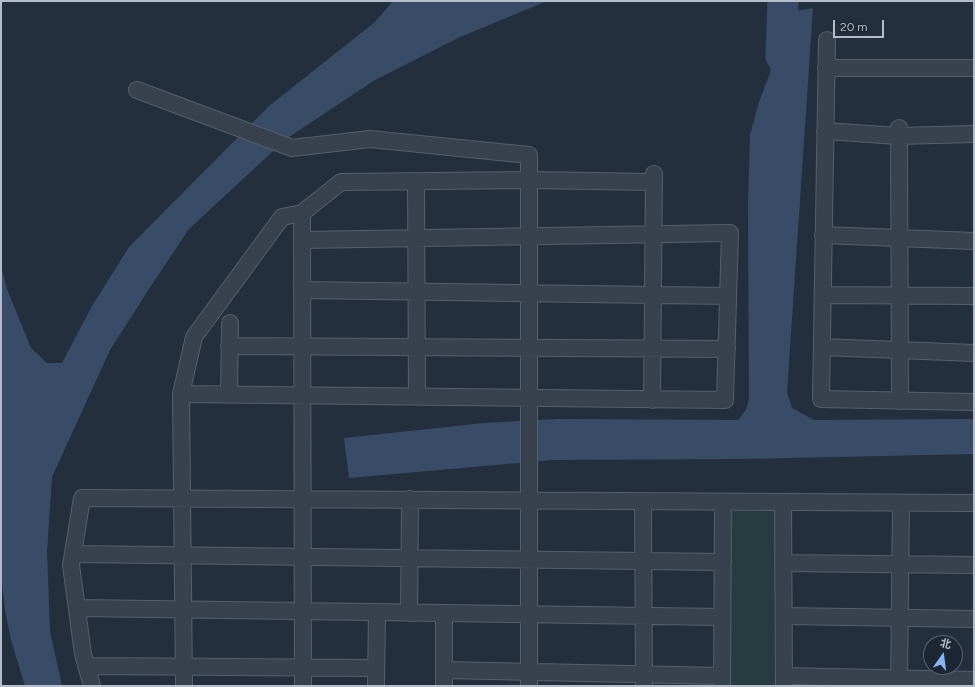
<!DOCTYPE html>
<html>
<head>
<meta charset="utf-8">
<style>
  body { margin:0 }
  #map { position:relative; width:975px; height:687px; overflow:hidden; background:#242f3e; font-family:Figtree,"Noto Sans SC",sans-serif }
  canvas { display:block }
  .frame { position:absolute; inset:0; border:2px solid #b4bcc9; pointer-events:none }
  .north { position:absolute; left:923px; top:635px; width:40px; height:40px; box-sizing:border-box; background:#1d2633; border:1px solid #59626f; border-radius:50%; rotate:14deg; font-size:11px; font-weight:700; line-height:16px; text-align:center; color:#b4bcc9 }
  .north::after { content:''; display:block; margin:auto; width:14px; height:18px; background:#8ab4f8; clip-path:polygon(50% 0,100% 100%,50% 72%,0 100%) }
  .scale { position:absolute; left:833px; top:20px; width:51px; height:18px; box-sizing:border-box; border:2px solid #b4bcc9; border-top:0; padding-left:5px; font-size:12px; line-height:14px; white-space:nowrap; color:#b4bcc9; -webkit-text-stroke:3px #1d2633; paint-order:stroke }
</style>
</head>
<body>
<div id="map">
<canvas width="975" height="687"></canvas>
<div class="frame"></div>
<div class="north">北</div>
<div class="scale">20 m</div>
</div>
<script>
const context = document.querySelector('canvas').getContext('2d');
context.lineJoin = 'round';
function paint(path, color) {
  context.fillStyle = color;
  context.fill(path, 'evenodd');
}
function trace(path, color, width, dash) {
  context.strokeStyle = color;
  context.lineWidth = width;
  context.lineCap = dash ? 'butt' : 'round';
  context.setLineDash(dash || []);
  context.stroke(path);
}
const green = new Path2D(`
  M 728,508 L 775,510 L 775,686 L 727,686 Z`);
const water = new Path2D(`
  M 393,1 L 547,1 L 458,38 L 375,80 L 286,139 L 189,229 L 149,289 L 110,350 L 52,477 L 47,552 L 50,631 L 62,686 L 25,686 L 11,640 L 5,610 L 1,575 L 1,266 L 7,289 L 31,348 L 47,363 L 62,363 L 92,306 L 129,247 L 269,106 L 375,22 Z
  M 813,8 L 787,392 L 792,408 L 814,420 L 974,419 L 974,454 L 743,459 L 552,460 L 349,478 L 344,438 L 484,423 L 557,419 L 738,420 L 746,410 L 749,399 L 748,204 L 750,135 L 759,102 L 770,73 L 774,15 Z`);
const river = new Path2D(`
  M 781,56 L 783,1`);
const minor = new Path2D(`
  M 827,40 L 821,399 L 974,402
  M 826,68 L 974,68
  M 137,90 L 292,148 L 370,139 L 529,155 L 529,686
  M 899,128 L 900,401
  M 825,131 L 898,136 L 974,134
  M 416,181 L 417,397
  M 302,213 L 303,686
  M 823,235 L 974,241
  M 302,290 L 728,296
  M 823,295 L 974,296
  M 229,346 L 727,349
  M 822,347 L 974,353
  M 181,394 L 725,400 L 730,233 L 302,240
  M 229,395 L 230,323
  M 652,400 L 654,174
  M 643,501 L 644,686
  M 783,502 L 784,686
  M 73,554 L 723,562
  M 783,563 L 974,565
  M 77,608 L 444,613 L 444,686
  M 409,613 L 410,499
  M 444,613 L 722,617
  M 784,616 L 974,619
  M 86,666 L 376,668
  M 444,670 L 722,676
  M 784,676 L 974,680
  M 92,686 L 83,654 L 71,565 L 82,498 L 974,503
  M 184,686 L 181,394 L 194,337 L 282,217 L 302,213 L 341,182 L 529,180 L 653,182
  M 376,686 L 377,613
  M 722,686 L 723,502
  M 899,686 L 901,503`);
paint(green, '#263c3f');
paint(water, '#394c67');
trace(river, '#394c67', 31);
trace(minor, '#565f6c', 18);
trace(minor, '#38414e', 16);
</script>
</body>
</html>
